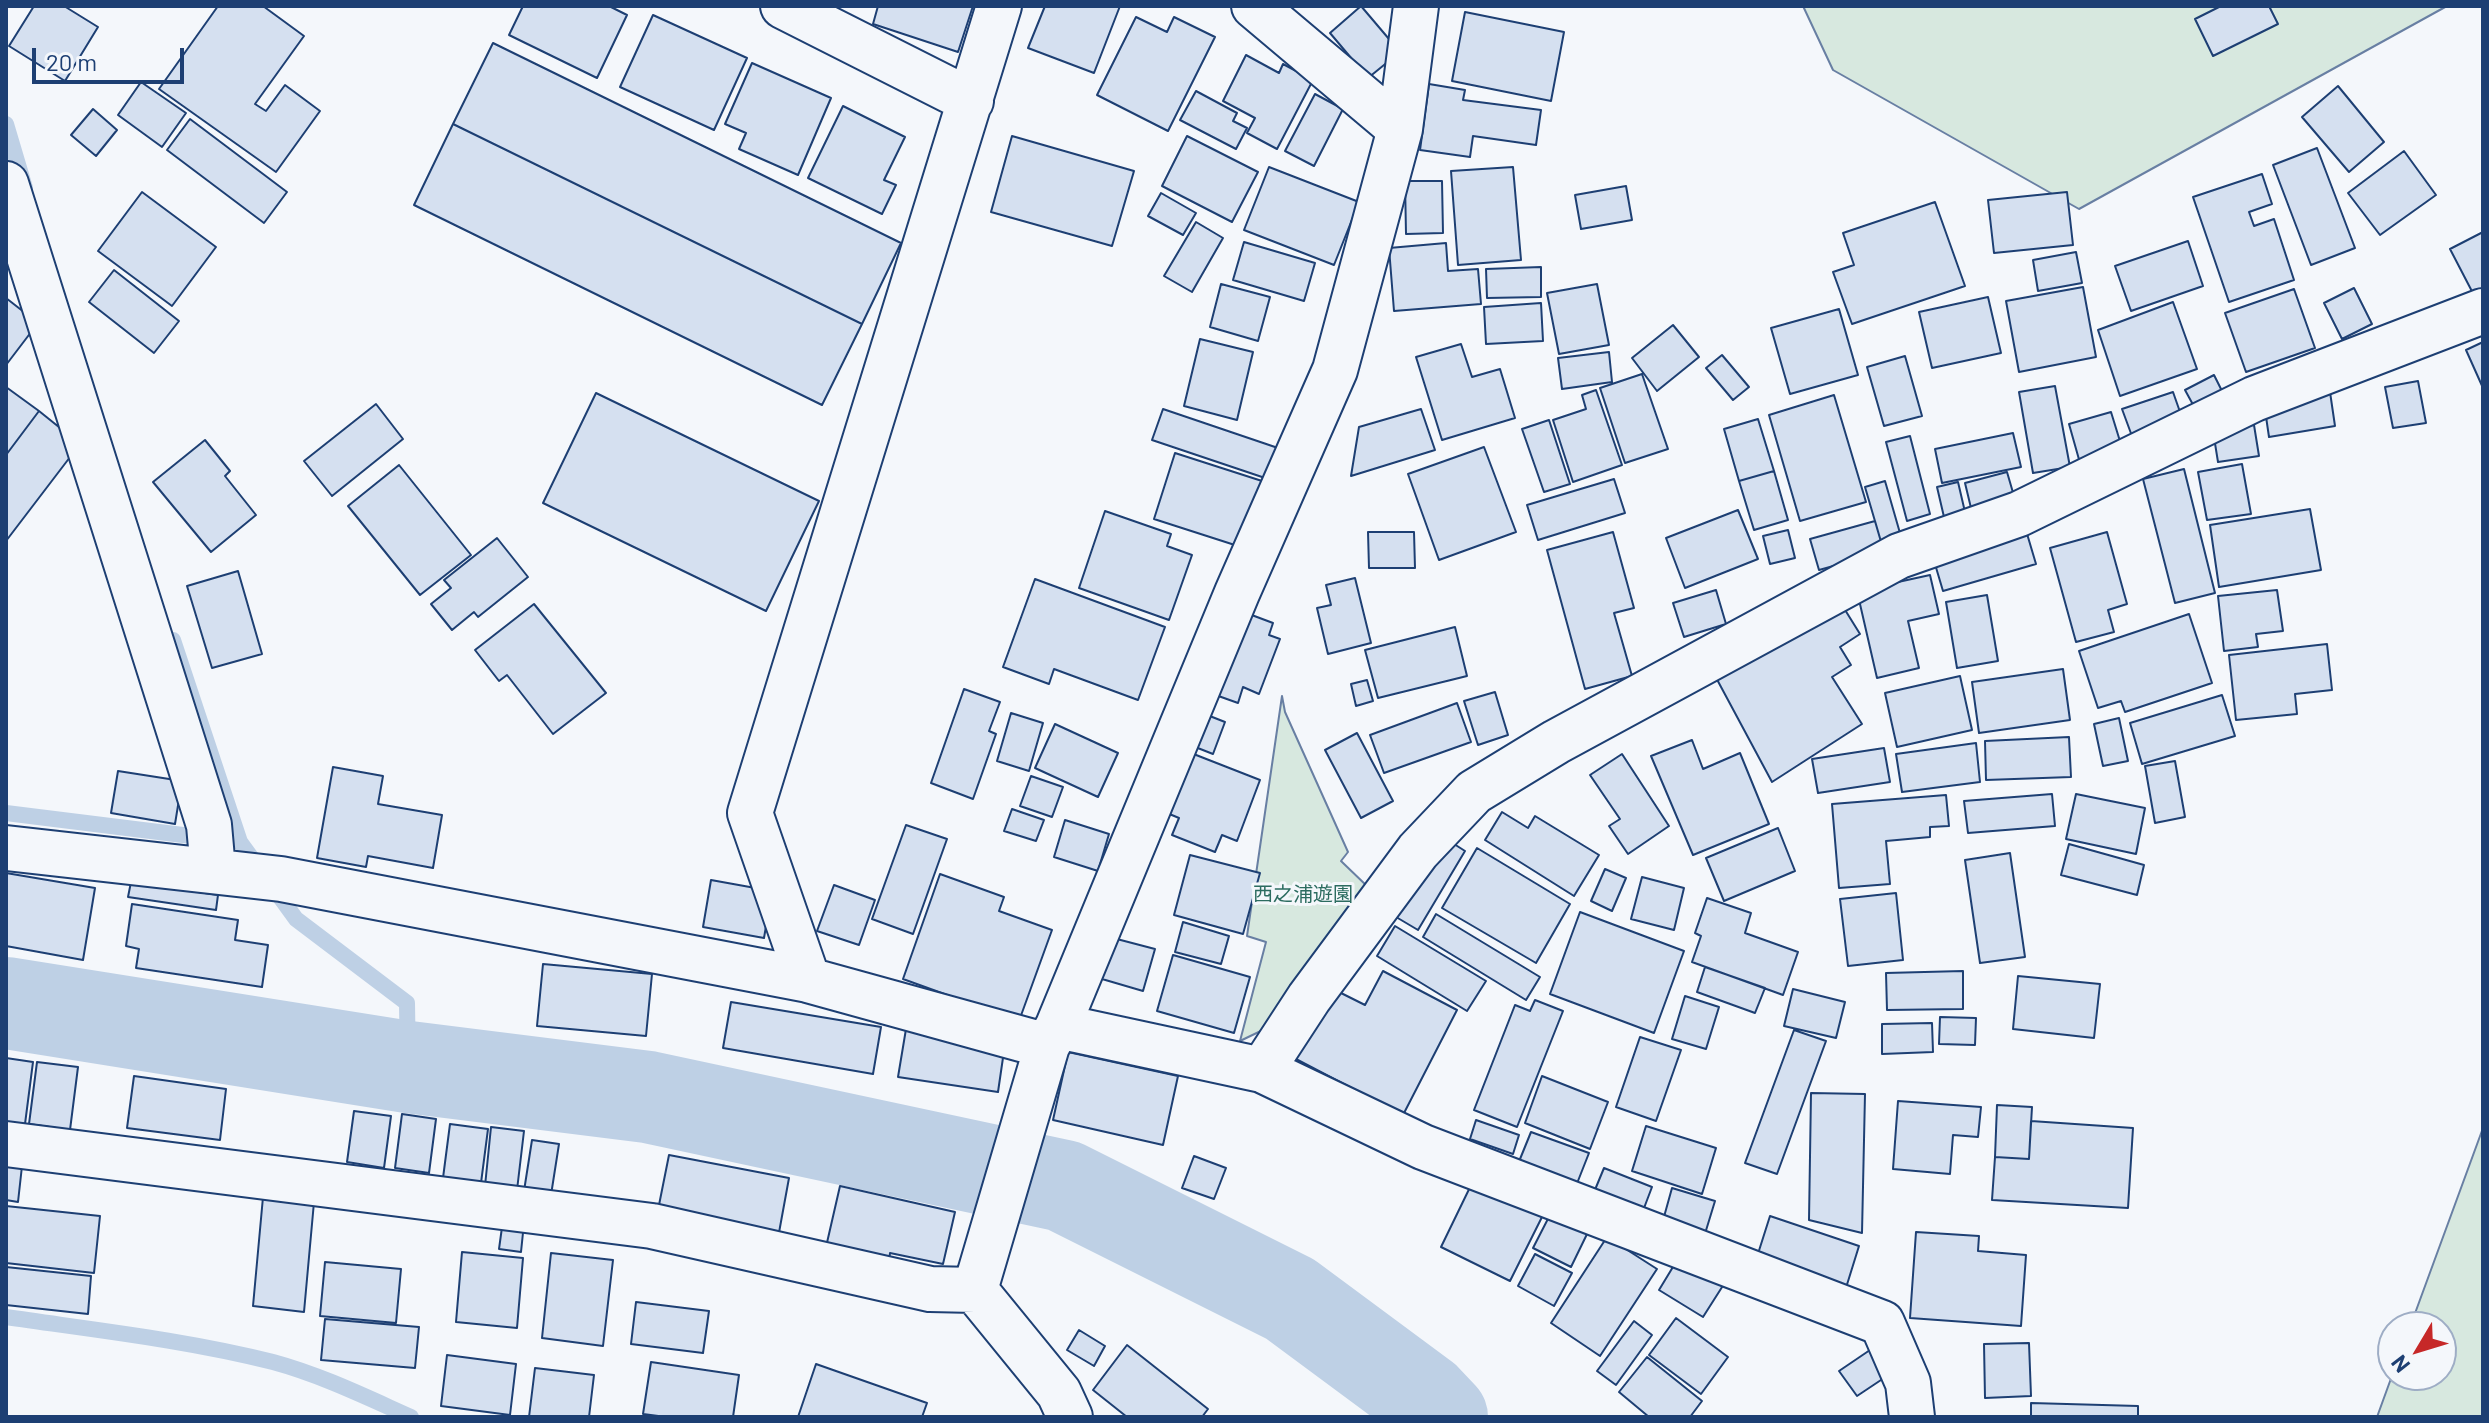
<!DOCTYPE html>
<html>
<head>
<meta charset="utf-8">
<style>
  body { margin:0 }
  #map { position:relative; width:2489px; height:1423px; overflow:hidden; background:#f4f7fb; font-family:Barlow,sans-serif }
  canvas { display:block }
  .frame { position:absolute; inset:0; border:8px solid #1d3f73; pointer-events:none }
  .north { position:absolute; left:2377px; top:1311px; width:80px; height:80px; box-sizing:border-box; background:#f4f7fb; border:2px solid #9eadc5; border-radius:50%; rotate:232deg; font-size:22px; font-weight:700; line-height:32px; text-align:center; color:#1d3f73 }
  .north::after { content:''; display:block; margin:auto; width:28px; height:36px; background:#c62828; clip-path:polygon(50% 0,100% 100%,50% 72%,0 100%) }
  .scale { position:absolute; left:32px; top:48px; width:152px; height:36px; box-sizing:border-box; border:4px solid #1d3f73; border-top:0; padding-left:10px; font-size:24px; line-height:28px; white-space:nowrap; color:#1d3f73; -webkit-text-stroke:6px #f4f7fb; paint-order:stroke }
</style>
</head>
<body>
<div id="map">
<canvas width="2489" height="1423"></canvas>
<div class="frame"></div>
<div class="north">N</div>
<div class="scale">20 m</div>
</div>
<script>
const context = document.querySelector('canvas').getContext('2d');
context.lineJoin = 'round';
function paint(path, color) {
  context.fillStyle = color;
  context.fill(path, 'evenodd');
}
function trace(path, color, width, dash) {
  context.strokeStyle = color;
  context.lineWidth = width;
  context.lineCap = dash ? 'butt' : 'round';
  context.setLineDash(dash || []);
  context.stroke(path);
}
function drawText(font, color, halo, rows, align = 'center') {
  context.font = font + ' Barlow,"Noto Sans JP",sans-serif';
  context.lineWidth = 6;
  context.setLineDash([]);
  context.textBaseline = 'middle';
  context.strokeStyle = halo;
  context.fillStyle = color;
  for (const [text, x, y, turn = 0] of rows) {
    context.save();
    context.translate(x, y);
    context.rotate((+turn || 0) * Math.PI / 180);
    context.textAlign = isNaN(turn) ? turn : align;
    if (halo) context.strokeText(text, 0, 0);
    context.fillText(text, 0, 0);
    context.restore();
  }
}
const green = new Path2D(`
  M 1803,6 L 2447,6 L 2079,209 L 1833,70 Z
  M 1282,696 L 1285,712 L 1348,852 L 1341,861 L 1369,888 L 1267,1028 L 1240,1041 L 1266,942 L 1247,936 Z
  M 2483,1128 L 2483,1417 L 2377,1417 L 2393,1373 L 2393,1375 L 2441,1375 L 2441,1327 L 2410,1327 Z`);
const stream = new Path2D(`
  M 6,124 L 25,188
  M 173,640 L 240,842 L 296,919 L 407,1003 L 408,1067
  M 6,813 L 207,838
  M 6,1317 C 95,1330 186,1340 273,1362 C 321,1375 366,1397 411,1417`);
const river = new Path2D(`
  M 6,1003 L 408,1067 L 648,1097 L 1064,1186 L 1290,1299 L 1425,1399 L 1442,1417`);
const building = new Path2D(`
  M 34,6 L 64,6 L 98,27 L 65,81 L 9,46 Z
  M 218,6 L 263,6 L 304,36 L 255,104 L 266,111 L 285,85 L 320,111 L 276,172 L 159,89 Z
  M 523,6 L 609,6 L 627,15 L 597,78 L 509,35 Z
  M 878,6 L 973,6 L 958,52 L 873,24 Z
  M 1045,6 L 1120,6 L 1094,73 L 1028,48 Z
  M 1361,6 L 1400,52 L 1368,78 L 1330,33 Z
  M 2221,6 L 2269,6 L 2278,24 L 2213,56 L 2195,19 Z
  M 1465,12 L 1564,32 L 1551,101 L 1452,81 Z
  M 653,15 L 747,58 L 714,130 L 620,87 Z
  M 1136,17 L 1167,32 L 1174,17 L 1215,37 L 1168,131 L 1097,95 Z
  M 493,43 L 901,243 L 862,324 L 453,124 Z
  M 1246,55 L 1279,73 L 1283,64 L 1313,80 L 1277,149 L 1247,133 L 1255,118 L 1223,101 Z
  M 752,63 L 831,98 L 798,175 L 739,149 L 746,133 L 725,124 Z
  M 141,82 L 186,113 L 162,147 L 118,115 Z
  M 1429,84 L 1465,90 L 1463,100 L 1541,110 L 1536,145 L 1473,136 L 1470,157 L 1420,150 Z
  M 2338,86 L 2384,142 L 2349,172 L 2302,117 Z
  M 1196,91 L 1237,113 L 1233,121 L 1247,128 L 1236,149 L 1180,120 Z
  M 1315,94 L 1343,109 L 1314,166 L 1285,151 Z
  M 843,106 L 905,137 L 884,180 L 896,185 L 882,214 L 808,178 Z
  M 93,109 L 117,130 L 96,156 L 71,135 Z
  M 190,119 L 287,192 L 264,223 L 167,150 Z
  M 453,124 L 862,324 L 822,405 L 414,205 Z
  M 1012,136 L 1134,171 L 1112,246 L 991,212 Z
  M 1187,136 L 1258,172 L 1232,222 L 1162,186 Z
  M 2317,148 L 2355,248 L 2311,265 L 2273,165 Z
  M 2404,151 L 2436,195 L 2380,235 L 2348,193 Z
  M 1269,167 L 1359,202 L 1334,265 L 1244,230 Z
  M 1513,167 L 1521,260 L 1458,265 L 1451,171 Z
  M 2262,174 L 2272,204 L 2249,212 L 2254,226 L 2274,219 L 2294,280 L 2229,302 L 2193,197 Z
  M 1405,181 L 1442,181 L 1443,233 L 1406,234 Z
  M 1626,186 L 1632,220 L 1581,229 L 1575,195 Z
  M 142,192 L 216,247 L 172,306 L 98,251 Z
  M 2067,192 L 2073,245 L 1994,253 L 1988,200 Z
  M 1161,193 L 1196,213 L 1183,235 L 1148,216 Z
  M 1935,202 L 1965,286 L 1852,324 L 1833,272 L 1854,265 L 1843,233 Z
  M 1196,222 L 1223,238 L 1192,292 L 1164,276 Z
  M 2483,232 L 2483,298 L 2477,301 L 2450,249 Z
  M 2188,241 L 2203,286 L 2131,311 L 2115,266 Z
  M 1244,242 L 1315,263 L 1304,301 L 1233,280 Z
  M 1446,243 L 1448,271 L 1478,269 L 1481,304 L 1394,311 L 1389,248 Z
  M 2076,252 L 2082,283 L 2038,291 L 2033,260 Z
  M 1541,267 L 1541,297 L 1487,298 L 1486,269 Z
  M 114,270 L 179,321 L 154,353 L 89,302 Z
  M 1221,284 L 1270,297 L 1258,341 L 1210,327 Z
  M 1597,284 L 1609,345 L 1559,354 L 1547,293 Z
  M 2083,287 L 2096,357 L 2019,372 L 2006,301 Z
  M 2354,288 L 2372,324 L 2342,339 L 2324,303 Z
  M 2294,289 L 2315,348 L 2246,372 L 2225,313 Z
  M 1988,297 L 2001,353 L 1932,368 L 1919,312 Z
  M 6,298 L 38,323 L 6,365 Z
  M 2173,302 L 2197,369 L 2120,396 L 2098,330 Z
  M 1541,303 L 1543,341 L 1486,344 L 1484,307 Z
  M 1839,309 L 1858,375 L 1790,394 L 1771,328 Z
  M 1673,325 L 1699,357 L 1657,391 L 1632,358 Z
  M 1200,339 L 1253,352 L 1237,420 L 1184,406 Z
  M 2483,342 L 2483,388 L 2466,350 Z
  M 1461,344 L 1472,377 L 1500,369 L 1515,418 L 1442,440 L 1416,357 Z
  M 1609,352 L 1612,382 L 1562,389 L 1558,358 Z
  M 1722,355 L 1749,387 L 1733,400 L 1706,368 Z
  M 1905,356 L 1922,416 L 1884,426 L 1867,367 Z
  M 1642,374 L 1668,449 L 1625,463 L 1600,388 Z
  M 2214,375 L 2225,397 L 2197,412 L 2185,390 Z
  M 2418,381 L 2426,423 L 2393,428 L 2385,387 Z
  M 2055,386 L 2070,467 L 2033,473 L 2019,392 Z
  M 6,387 L 39,411 L 6,455 Z
  M 1596,390 L 1622,465 L 1573,482 L 1553,420 L 1586,409 L 1582,395 Z
  M 2173,392 L 2186,429 L 2136,447 L 2122,409 Z
  M 2330,392 L 2335,426 L 2269,437 L 2264,403 Z
  M 596,393 L 819,501 L 766,611 L 543,503 Z
  M 1834,395 L 1866,502 L 1800,521 L 1769,415 Z
  M 376,404 L 403,439 L 332,496 L 304,461 Z
  M 1163,409 L 1278,448 L 1268,479 L 1152,440 Z
  M 1421,409 L 1435,450 L 1351,476 L 1359,427 Z
  M 39,411 L 80,444 L 6,541 L 6,455 Z
  M 2111,412 L 2123,451 L 2080,463 L 2069,424 Z
  M 1758,419 L 1774,471 L 1739,481 L 1724,429 Z
  M 1549,420 L 1570,484 L 1544,492 L 1522,429 Z
  M 2254,425 L 2259,456 L 2218,462 L 2213,431 Z
  M 2013,433 L 2021,467 L 1942,483 L 1935,449 Z
  M 1910,436 L 1930,514 L 1907,521 L 1886,442 Z
  M 205,440 L 230,471 L 225,476 L 256,515 L 211,552 L 153,482 Z
  M 1484,447 L 1516,532 L 1439,560 L 1408,474 Z
  M 1175,453 L 1262,481 L 1241,547 L 1154,519 Z
  M 2242,464 L 2251,514 L 2207,520 L 2198,472 Z
  M 399,465 L 471,555 L 420,595 L 348,506 Z
  M 2184,469 L 2215,593 L 2175,603 L 2143,479 Z
  M 1774,471 L 1788,520 L 1754,530 L 1739,481 Z
  M 2007,472 L 2014,496 L 1971,508 L 1965,483 Z
  M 1614,479 L 1625,513 L 1538,540 L 1527,505 Z
  M 1885,481 L 1904,547 L 1884,552 L 1865,487 Z
  M 1958,482 L 1965,512 L 1944,517 L 1937,487 Z
  M 2310,509 L 2321,570 L 2219,587 L 2210,525 Z
  M 1738,510 L 1758,559 L 1685,588 L 1666,538 Z
  M 1105,511 L 1171,534 L 1167,546 L 1192,555 L 1169,620 L 1079,588 Z
  M 1875,521 L 1884,552 L 1819,570 L 1810,539 Z
  M 2025,527 L 2036,564 L 1943,591 L 1932,554 Z
  M 1788,530 L 1795,558 L 1770,564 L 1763,536 Z
  M 1368,532 L 1414,532 L 1415,568 L 1369,568 Z
  M 1613,532 L 1634,608 L 1614,613 L 1632,676 L 1585,689 L 1547,550 Z
  M 2107,532 L 2127,604 L 2108,610 L 2114,632 L 2076,642 L 2050,548 Z
  M 497,538 L 528,577 L 478,617 L 474,612 L 452,630 L 431,604 L 451,588 L 444,580 Z
  M 238,571 L 262,654 L 212,668 L 187,586 Z
  M 1930,575 L 1939,614 L 1908,621 L 1919,668 L 1877,678 L 1857,591 Z
  M 1355,578 L 1371,643 L 1328,654 L 1317,608 L 1331,605 L 1326,585 Z
  M 1035,579 L 1165,627 L 1138,700 L 1054,669 L 1049,684 L 1003,667 Z
  M 1716,590 L 1726,624 L 1684,637 L 1673,603 Z
  M 2277,590 L 2283,631 L 2256,634 L 2258,647 L 2224,651 L 2218,596 Z
  M 1987,595 L 1998,661 L 1957,668 L 1946,602 Z
  M 534,604 L 606,693 L 553,734 L 507,675 L 499,681 L 475,650 Z
  M 1842,605 L 1860,634 L 1840,647 L 1851,665 L 1832,677 L 1862,724 L 1772,782 L 1713,672 Z
  M 1241,611 L 1273,623 L 1269,635 L 1280,639 L 1259,694 L 1243,687 L 1238,703 L 1210,693 Z
  M 2189,614 L 2212,683 L 2125,712 L 2121,701 L 2098,708 L 2079,651 Z
  M 1455,627 L 1467,676 L 1378,698 L 1365,650 Z
  M 2327,644 L 2332,690 L 2295,694 L 2297,714 L 2236,720 L 2229,655 Z
  M 2063,669 L 2070,720 L 1979,733 L 1972,682 Z
  M 1960,676 L 1972,730 L 1897,747 L 1885,693 Z
  M 1367,680 L 1373,701 L 1356,706 L 1351,684 Z
  M 964,689 L 1000,702 L 989,731 L 996,734 L 973,799 L 931,783 Z
  M 1495,692 L 1508,735 L 1478,745 L 1464,701 Z
  M 2222,695 L 2235,736 L 2142,764 L 2130,723 Z
  M 1457,703 L 1471,742 L 1384,773 L 1370,735 Z
  M 1197,711 L 1225,722 L 1213,754 L 1185,743 Z
  M 1011,713 L 1043,723 L 1029,771 L 997,761 Z
  M 2119,718 L 2128,761 L 2103,766 L 2094,724 Z
  M 1055,724 L 1118,753 L 1098,797 L 1035,768 Z
  M 1357,733 L 1393,801 L 1361,818 L 1325,750 Z
  M 2069,737 L 2071,777 L 1986,780 L 1985,741 Z
  M 1692,740 L 1703,769 L 1740,753 L 1769,824 L 1693,855 L 1651,756 Z
  M 1976,743 L 1980,782 L 1902,792 L 1896,754 Z
  M 1884,748 L 1890,782 L 1818,793 L 1812,759 Z
  M 1191,753 L 1260,780 L 1237,841 L 1222,835 L 1215,852 L 1172,835 L 1179,818 L 1167,813 Z
  M 1622,754 L 1669,826 L 1628,854 L 1609,826 L 1620,819 L 1590,775 Z
  M 2175,761 L 2185,817 L 2155,823 L 2145,766 Z
  M 333,767 L 383,776 L 378,804 L 442,815 L 433,868 L 368,856 L 366,867 L 317,858 Z
  M 118,771 L 182,781 L 175,824 L 111,813 Z
  M 1031,776 L 1063,787 L 1052,817 L 1020,806 Z
  M 2052,794 L 2055,826 L 1968,833 L 1964,801 Z
  M 2076,794 L 2145,808 L 2136,854 L 2066,839 Z
  M 1946,795 L 1949,826 L 1930,827 L 1930,837 L 1886,841 L 1890,884 L 1839,888 L 1832,804 Z
  M 1012,809 L 1044,820 L 1036,841 L 1004,831 Z
  M 1502,812 L 1528,828 L 1535,816 L 1599,855 L 1574,896 L 1485,840 Z
  M 1065,820 L 1109,834 L 1098,871 L 1054,857 Z
  M 906,825 L 947,839 L 913,934 L 872,919 Z
  M 1778,828 L 1795,871 L 1724,901 L 1706,858 Z
  M 1440,835 L 1465,851 L 1418,930 L 1391,914 Z
  M 2069,844 L 2144,865 L 2137,895 L 2061,875 Z
  M 1477,848 L 1570,904 L 1536,963 L 1442,908 Z
  M 2010,853 L 2025,957 L 1980,963 L 1965,860 Z
  M 1190,855 L 1260,873 L 1243,934 L 1174,915 Z
  M 1605,869 L 1626,878 L 1612,911 L 1591,901 Z
  M 6,873 L 95,888 L 83,960 L 6,946 Z
  M 940,874 L 1004,897 L 999,911 L 1052,930 L 1019,1021 L 903,979 Z
  M 1642,877 L 1684,888 L 1674,930 L 1631,919 Z
  M 711,880 L 772,891 L 764,938 L 703,927 Z
  M 131,882 L 218,895 L 216,910 L 128,897 Z
  M 834,885 L 875,900 L 859,945 L 817,931 Z
  M 1896,893 L 1903,960 L 1848,966 L 1840,899 Z
  M 1707,898 L 1751,913 L 1745,933 L 1798,952 L 1783,995 L 1692,962 L 1701,936 L 1695,933 Z
  M 132,904 L 238,920 L 235,940 L 268,945 L 262,987 L 136,968 L 139,949 L 126,946 Z
  M 1580,912 L 1684,951 L 1654,1033 L 1550,994 Z
  M 1436,914 L 1540,977 L 1526,1000 L 1423,937 Z
  M 1183,922 L 1229,936 L 1221,964 L 1175,952 Z
  M 1395,926 L 1486,981 L 1467,1011 L 1377,956 Z
  M 1113,938 L 1155,949 L 1143,991 L 1102,979 Z
  M 1173,955 L 1250,977 L 1234,1033 L 1157,1011 Z
  M 543,964 L 652,974 L 646,1036 L 537,1026 Z
  M 1705,967 L 1765,988 L 1755,1013 L 1697,992 Z
  M 1383,971 L 1457,1010 L 1403,1115 L 1294,1058 L 1331,988 L 1365,1005 Z
  M 1963,971 L 1963,1009 L 1887,1010 L 1886,973 Z
  M 2018,976 L 2100,984 L 2094,1038 L 2013,1029 Z
  M 1793,989 L 1845,1002 L 1836,1038 L 1784,1026 Z
  M 1685,996 L 1719,1007 L 1706,1049 L 1672,1039 Z
  M 1535,1000 L 1563,1011 L 1517,1127 L 1474,1110 L 1515,1005 L 1530,1011 Z
  M 731,1002 L 881,1027 L 873,1074 L 723,1048 Z
  M 1940,1017 L 1976,1018 L 1975,1045 L 1939,1044 Z
  M 1932,1023 L 1933,1052 L 1882,1054 L 1882,1024 Z
  M 906,1029 L 1005,1044 L 998,1092 L 898,1077 Z
  M 1794,1030 L 1826,1041 L 1777,1174 L 1745,1163 Z
  M 1640,1037 L 1681,1050 L 1656,1121 L 1616,1107 Z
  M 1068,1052 L 1178,1076 L 1163,1145 L 1053,1120 Z
  M 6,1058 L 33,1062 L 25,1124 L 6,1122 Z
  M 37,1062 L 78,1067 L 70,1130 L 29,1124 Z
  M 134,1076 L 226,1089 L 220,1140 L 127,1128 Z
  M 1542,1076 L 1608,1102 L 1590,1149 L 1525,1123 Z
  M 1811,1093 L 1865,1094 L 1862,1233 L 1809,1220 Z
  M 1898,1101 L 1981,1107 L 1978,1137 L 1953,1135 L 1950,1174 L 1893,1169 Z
  M 1997,1105 L 2032,1107 L 2029,1159 L 1995,1157 Z
  M 354,1111 L 391,1116 L 384,1168 L 347,1162 Z
  M 402,1114 L 436,1119 L 429,1173 L 395,1168 Z
  M 1476,1120 L 1519,1135 L 1513,1154 L 1470,1139 Z
  M 2031,1121 L 2133,1128 L 2128,1208 L 1992,1200 L 1995,1157 L 2029,1159 Z
  M 450,1124 L 488,1129 L 481,1183 L 443,1178 Z
  M 1646,1126 L 1716,1148 L 1702,1194 L 1632,1171 Z
  M 491,1127 L 524,1131 L 517,1190 L 485,1186 Z
  M 1531,1132 L 1589,1153 L 1576,1186 L 1518,1164 Z
  M 532,1140 L 559,1144 L 551,1195 L 524,1191 Z
  M 6,1155 L 23,1157 L 18,1202 L 6,1200 Z
  M 669,1155 L 789,1178 L 778,1238 L 657,1215 Z
  M 1194,1156 L 1226,1168 L 1214,1199 L 1182,1188 Z
  M 1604,1168 L 1652,1187 L 1641,1216 L 1592,1197 Z
  M 1474,1179 L 1544,1213 L 1510,1281 L 1441,1247 Z
  M 840,1186 L 955,1212 L 943,1264 L 890,1253 L 889,1261 L 826,1247 Z
  M 1672,1188 L 1715,1201 L 1704,1237 L 1662,1224 Z
  M 263,1197 L 314,1202 L 304,1312 L 253,1306 Z
  M 6,1206 L 100,1216 L 94,1273 L 6,1263 Z
  M 1552,1211 L 1589,1230 L 1571,1267 L 1533,1248 Z
  M 1770,1216 L 1859,1246 L 1845,1291 L 1756,1260 Z
  M 503,1220 L 524,1223 L 521,1252 L 499,1249 Z
  M 1916,1232 L 1979,1236 L 1978,1251 L 2026,1255 L 2021,1326 L 1910,1318 Z
  M 1607,1237 L 1657,1269 L 1600,1356 L 1551,1323 Z
  M 462,1252 L 523,1258 L 517,1328 L 456,1322 Z
  M 551,1253 L 613,1260 L 603,1346 L 542,1338 Z
  M 1535,1254 L 1572,1273 L 1554,1306 L 1518,1286 Z
  M 1679,1257 L 1724,1284 L 1703,1317 L 1659,1290 Z
  M 325,1262 L 401,1269 L 396,1323 L 320,1316 Z
  M 6,1267 L 91,1276 L 88,1314 L 6,1305 Z
  M 636,1302 L 709,1311 L 703,1353 L 631,1344 Z
  M 1676,1318 L 1728,1357 L 1701,1394 L 1649,1355 Z
  M 325,1319 L 419,1327 L 415,1368 L 321,1360 Z
  M 1634,1321 L 1652,1335 L 1616,1385 L 1597,1371 Z
  M 1079,1330 L 1105,1346 L 1094,1366 L 1067,1350 Z
  M 2029,1343 L 2031,1396 L 1985,1398 L 1984,1344 Z
  M 1127,1345 L 1208,1409 L 1202,1417 L 1127,1417 L 1093,1390 Z
  M 1870,1350 L 1887,1376 L 1857,1396 L 1839,1371 Z
  M 447,1355 L 516,1364 L 510,1415 L 441,1406 Z
  M 1647,1357 L 1702,1401 L 1690,1417 L 1649,1417 L 1619,1392 Z
  M 651,1362 L 739,1375 L 733,1417 L 666,1417 L 643,1414 Z
  M 816,1364 L 927,1403 L 922,1417 L 798,1417 Z
  M 535,1368 L 594,1375 L 589,1417 L 529,1417 Z
  M 2031,1403 L 2138,1406 L 2138,1417 L 2031,1417 Z`);
const street = new Path2D(`
  M 783,6 L 971,101
  M 1254,6 L 1400,129
  M 6,184 L 209,825 L 213,870
  M 6,848 L 281,879 L 808,980 L 1047,1046
  M 808,980 L 750,813 L 999,6
  M 1058,1026 L 1262,1070 L 1423,1147 L 1882,1323 L 1908,1383 L 1912,1417
  M 1262,1070 L 1309,998 L 1418,851 L 1474,792 L 1556,742 L 1899,556 L 2019,514 L 2254,399 L 2483,311
  M 6,1144 L 652,1226 L 930,1289 L 975,1290
  M 1070,1417 L 1059,1393 L 975,1290 L 1047,1046 L 1058,1026 L 1237,593 L 1335,370 L 1400,129 L 1416,6`);
const parkNames = [
  ["西之浦遊園",1303,894]
];
paint(green, '#d7e8df');
trace(green, '#687fa3', 2);
trace(stream, '#bed0e5', 16);
trace(river, '#bed0e5', 92);
paint(building, '#d5e0f0');
trace(building, '#1d3f73', 2);
trace(street, '#1d3f73', 48);
trace(street, '#f4f7fb', 44);
drawText('20px', '#2c6c60', '#f4f7fb', parkNames);
</script>
</body>
</html>
